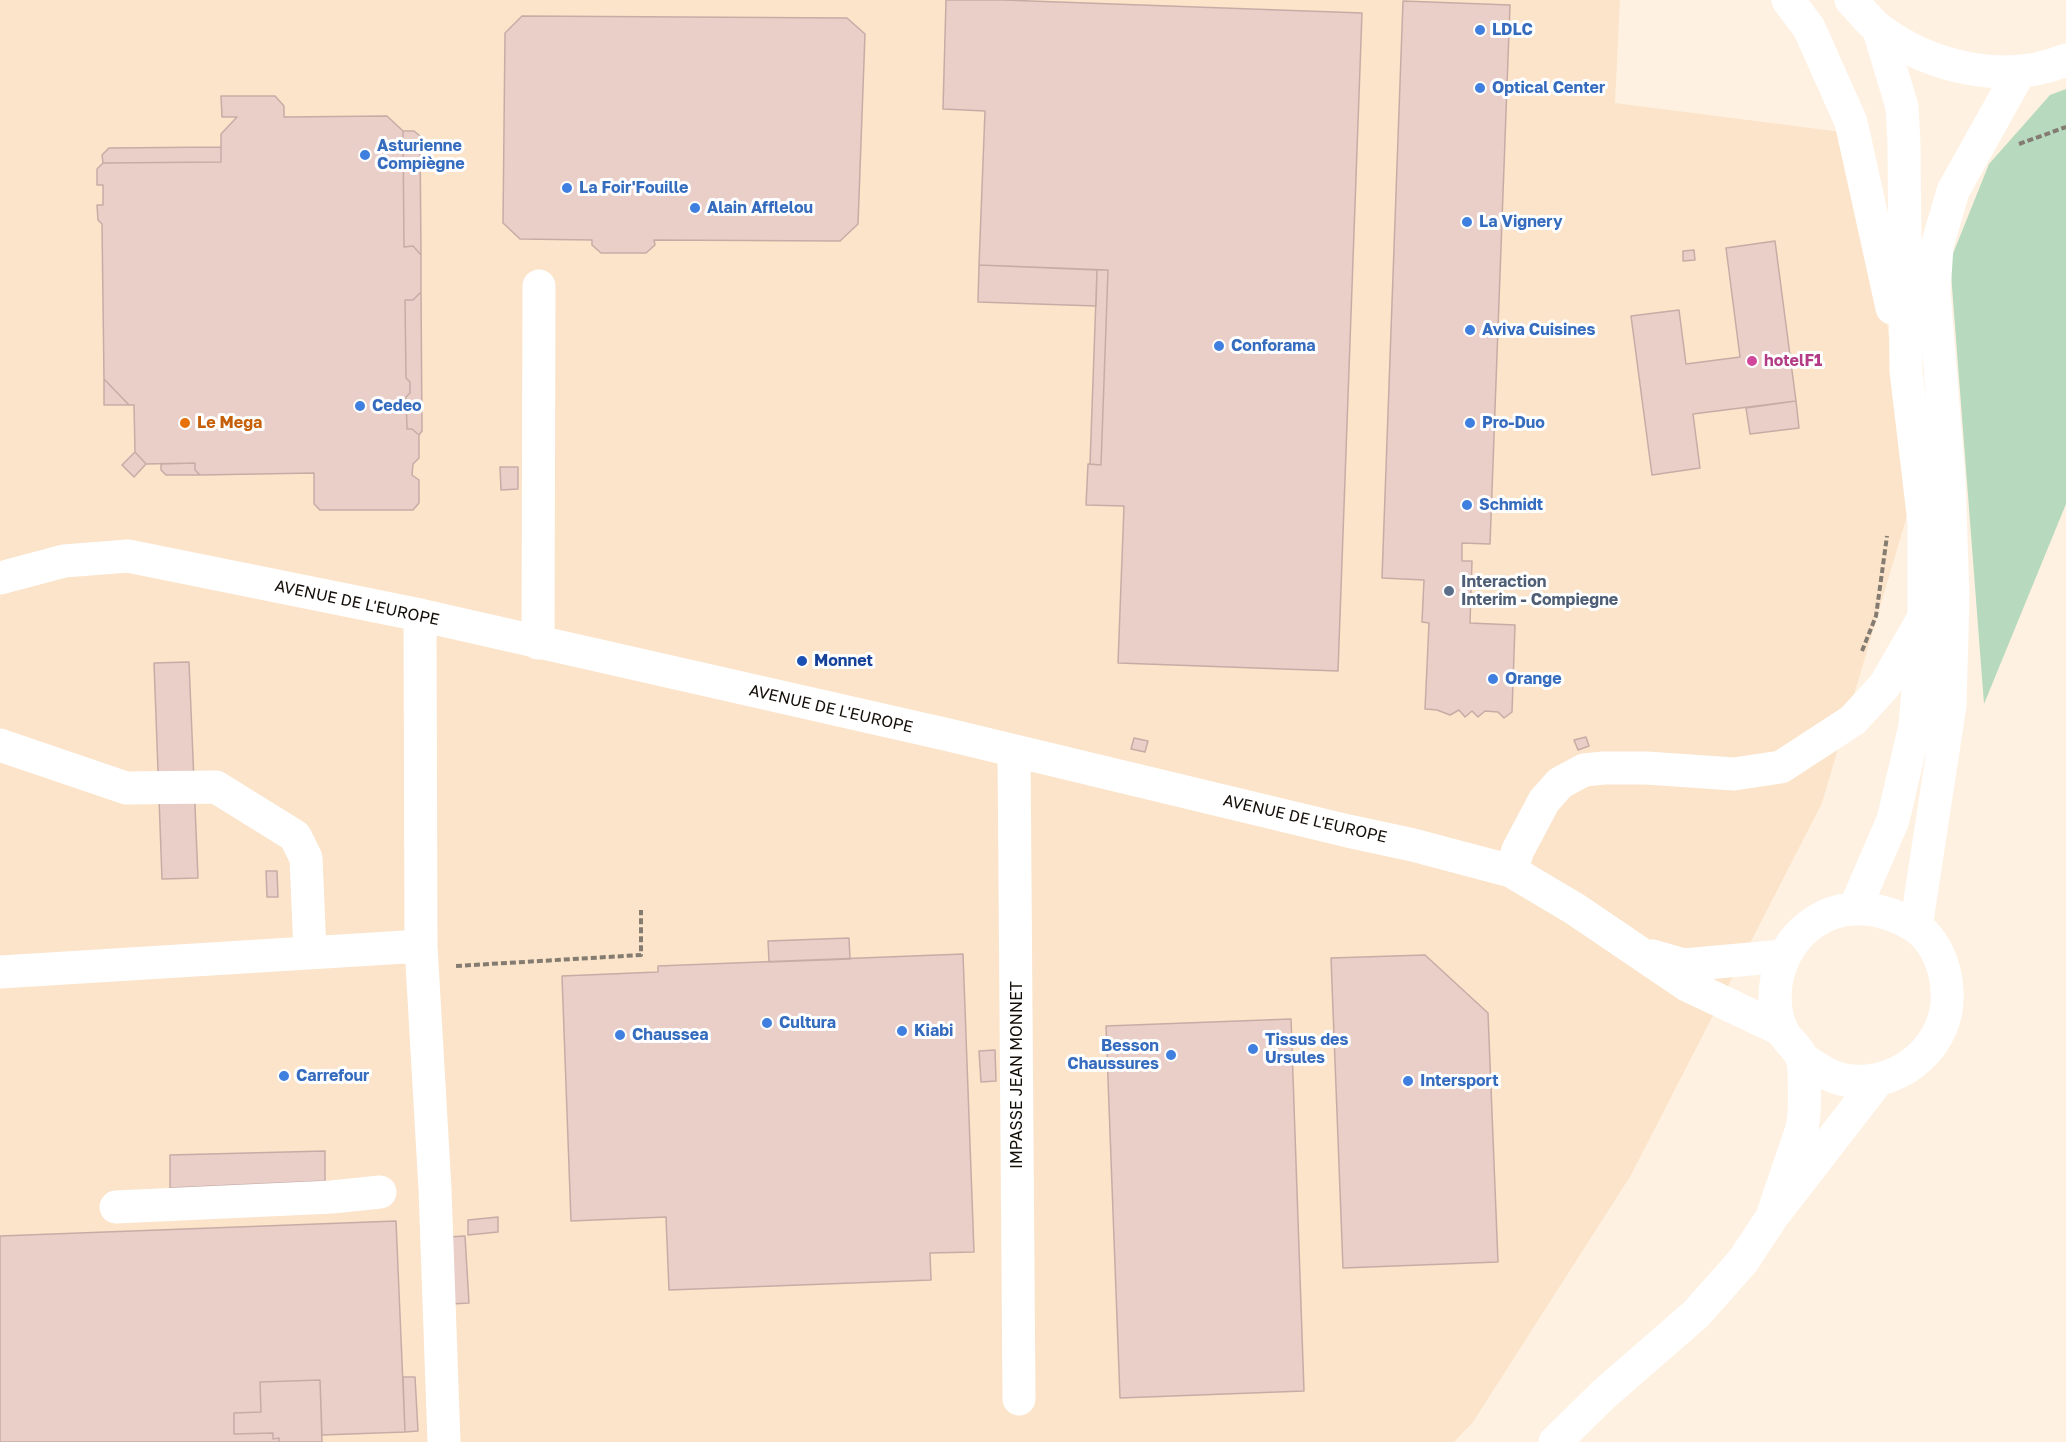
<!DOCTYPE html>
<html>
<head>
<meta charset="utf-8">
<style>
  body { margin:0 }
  canvas { display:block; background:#fff1e1 }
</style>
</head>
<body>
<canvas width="2066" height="1442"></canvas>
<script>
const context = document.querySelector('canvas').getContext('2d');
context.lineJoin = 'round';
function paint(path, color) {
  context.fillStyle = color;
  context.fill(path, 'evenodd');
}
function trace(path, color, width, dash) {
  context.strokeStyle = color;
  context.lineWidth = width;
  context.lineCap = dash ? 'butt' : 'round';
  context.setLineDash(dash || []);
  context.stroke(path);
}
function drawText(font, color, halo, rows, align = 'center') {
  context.font = font + ' "Golos Text",sans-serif';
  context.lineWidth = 6;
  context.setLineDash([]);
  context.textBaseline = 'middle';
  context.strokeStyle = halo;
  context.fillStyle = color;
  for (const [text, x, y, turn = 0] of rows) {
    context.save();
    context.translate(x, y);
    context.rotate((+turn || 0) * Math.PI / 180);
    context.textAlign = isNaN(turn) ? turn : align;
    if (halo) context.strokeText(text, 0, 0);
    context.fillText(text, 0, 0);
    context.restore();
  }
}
const built = new Path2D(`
  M 0,0 L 1620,0 L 1615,103 L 1865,135 L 1909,509 L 1822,803 L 1631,1175 L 1473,1422 L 1454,1442 L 0,1442 Z`);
const green = new Path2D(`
  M 2066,89 L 2066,504 L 1984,704 L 1950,261 L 1989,164 L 2050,95 Z`);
const building = new Path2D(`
  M 946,0 L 1003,0 L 1362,13 L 1338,671 L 1118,663 L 1124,506 L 1086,505 L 1088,464 L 1101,465 L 1108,270 L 979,265 L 985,111 L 943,109 Z
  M 1403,1 L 1510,5 L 1490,544 L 1462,543 L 1462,561 L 1472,561 L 1470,623 L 1515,625 L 1512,712 L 1504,718 L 1498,712 L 1485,711 L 1478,717 L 1472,711 L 1465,717 L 1459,710 L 1450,715 L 1437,710 L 1425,709 L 1429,623 L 1422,622 L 1424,580 L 1382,578 Z
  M 522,16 L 847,18 L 865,34 L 858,224 L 840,241 L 654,240 L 655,245 L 646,253 L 601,253 L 592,245 L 592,240 L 520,239 L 503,223 L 505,33 Z
  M 221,96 L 275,96 L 284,106 L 284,117 L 387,116 L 403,131 L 404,247 L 413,246 L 421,255 L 421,292 L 413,300 L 405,300 L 406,378 L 410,382 L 410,393 L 406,397 L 407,429 L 412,429 L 419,435 L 419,458 L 413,464 L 412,475 L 419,480 L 419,503 L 413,510 L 320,510 L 314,504 L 314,473 L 200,475 L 195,470 L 195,463 L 146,464 L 135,452 L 134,405 L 129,405 L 104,379 L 102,224 L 98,220 L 97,205 L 103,205 L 103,185 L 97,185 L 97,169 L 103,163 L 221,162 L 221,134 L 237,117 L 222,117 Z
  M 403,131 L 414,131 L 420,136 L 421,255 L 413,246 L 404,247 Z
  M 221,147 L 221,162 L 103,163 L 102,155 L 109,148 Z
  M 1775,241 L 1796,401 L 1693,414 L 1700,468 L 1652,475 L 1631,316 L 1679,310 L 1686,364 L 1740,357 L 1726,248 Z
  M 1694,250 L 1695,260 L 1683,261 L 1683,251 Z
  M 979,265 L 1097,270 L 1096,306 L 978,302 Z
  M 1097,270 L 1108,270 L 1101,465 L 1090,464 Z
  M 421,292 L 422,431 L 419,435 L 412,429 L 407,429 L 406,397 L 410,393 L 410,382 L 406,378 L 405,300 L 413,300 Z
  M 104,379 L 129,405 L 104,405 Z
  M 1796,401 L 1799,428 L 1750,434 L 1746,408 Z
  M 135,452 L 146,464 L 134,477 L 122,465 Z
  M 195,463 L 195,470 L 200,475 L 166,475 L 161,470 L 161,464 Z
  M 500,467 L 518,467 L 518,489 L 501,490 Z
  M 189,662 L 198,878 L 162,879 L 154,663 Z
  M 1586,737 L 1589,746 L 1578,750 L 1574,740 Z
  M 1134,738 L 1148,741 L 1145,752 L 1131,749 Z
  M 266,871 L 277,871 L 278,897 L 267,897 Z
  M 849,938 L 850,959 L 769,962 L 768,941 Z
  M 963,954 L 974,1252 L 930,1253 L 931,1280 L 669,1290 L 666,1217 L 571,1221 L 562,976 L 658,972 L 658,966 Z
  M 1425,955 L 1488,1013 L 1498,1262 L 1343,1268 L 1331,958 Z
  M 1291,1019 L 1304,1391 L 1120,1398 L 1106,1026 Z
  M 995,1050 L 996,1081 L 981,1082 L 979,1051 Z
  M 325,1151 L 325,1181 L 170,1188 L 170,1155 Z
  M 498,1217 L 498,1232 L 468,1235 L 468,1220 Z
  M 396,1221 L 405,1432 L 322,1435 L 320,1380 L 260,1382 L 261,1412 L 234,1413 L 234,1434 L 273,1433 L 273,1439 L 279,1438 L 279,1442 L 0,1442 L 0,1236 Z
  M 465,1236 L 469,1303 L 451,1304 L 448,1237 Z
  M 403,1377 L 415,1377 L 418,1431 L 405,1432 Z
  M 320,1380 L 322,1442 L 279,1442 L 279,1438 L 273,1439 L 273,1433 L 234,1434 L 234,1413 L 261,1412 L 260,1382 Z`);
const path = new Path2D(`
  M 2019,144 L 2066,127
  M 1862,651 L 1876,616 L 1887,536
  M 456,966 L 641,955 L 641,910`);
const minor = new Path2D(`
  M 0,578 L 64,561 L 128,556 L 420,615 L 949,735 L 1348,831 L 1413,845 L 1511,871 L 1575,909 L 1687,985 L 1782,1030
  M 538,643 L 539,286
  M 0,745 L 126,788 L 216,787 L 295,836 L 306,858 L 310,952
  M 1014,751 L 1019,1399
  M 1511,871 L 1518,850 L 1544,801 L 1560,783 L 1584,770 L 1604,768 L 1646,768 L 1734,774 L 1781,767 L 1853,720 L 1885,685 L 1924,617
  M 421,946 L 435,1189 L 444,1442
  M 1653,956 L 1684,965 L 1783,956
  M 0,972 L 421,946 L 420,615
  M 116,1207 L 332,1197 L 380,1192`);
const major = new Path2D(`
  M 1788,0 L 1809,28 L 1851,122 L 1892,308
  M 1851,0 C 1861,10 1870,23 1880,30 C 1931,68 2006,85 2066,60
  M 1855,908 L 1893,820 L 1915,726 L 1924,617 L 1924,522 L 1906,371 L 1904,143 L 1902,107 L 1879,30
  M 1916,927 L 1950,705 L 1953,597 L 1949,479 L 1934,292 L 1937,246 L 1953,191 L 2020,71
  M 1772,1217 C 1779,1195 1787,1173 1794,1152 C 1797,1142 1802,1132 1803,1122 C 1805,1113 1805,1065 1802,1058 C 1798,1047 1786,1040 1781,1029 C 1765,986 1783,938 1823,917 C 1853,902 1886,909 1913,925 C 1935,938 1946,967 1947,991 C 1951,1043 1902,1086 1852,1081 C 1833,1080 1818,1069 1803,1059
  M 1555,1442 L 1604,1394 L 1696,1314 L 1743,1261 L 1772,1217 L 1878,1080`);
const markers = [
  [1480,30,6,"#3f7fe0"],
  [1480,88,6,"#3f7fe0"],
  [365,155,6,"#3f7fe0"],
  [567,188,6,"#3f7fe0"],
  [695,208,6,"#3f7fe0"],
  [1467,222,6,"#3f7fe0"],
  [1470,330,6,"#3f7fe0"],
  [1219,346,6,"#3f7fe0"],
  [1752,361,6,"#d1479c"],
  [360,406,6,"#3f7fe0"],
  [185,423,6,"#e8710a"],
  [1470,423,6,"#3f7fe0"],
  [1467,505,6,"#3f7fe0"],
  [1449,591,6,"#5c6f8a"],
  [802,661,6,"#1a4fb4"],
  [1493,679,6,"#3f7fe0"],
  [767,1023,6,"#3f7fe0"],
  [902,1031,6,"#3f7fe0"],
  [620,1035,6,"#3f7fe0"],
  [1253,1049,6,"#3f7fe0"],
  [1171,1055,6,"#3f7fe0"],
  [284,1076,6,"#3f7fe0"],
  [1408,1081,6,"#3f7fe0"]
];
const shopNames = [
  ["LDLC",1492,30],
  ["Optical Center",1492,88],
  ["Asturienne",377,146],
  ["Compiègne",377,164],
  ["La Foir'Fouille",579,188],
  ["Alain Afflelou",707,208],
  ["La Vignery",1479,222],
  ["Aviva Cuisines",1482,330],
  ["Conforama",1231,346],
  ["Cedeo",372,406],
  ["Pro-Duo",1482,423],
  ["Schmidt",1479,505],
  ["Orange",1505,679],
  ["Cultura",779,1023],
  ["Kiabi",914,1031],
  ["Chaussea",632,1035],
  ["Tissus des",1265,1040],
  ["Ursules",1265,1058],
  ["Besson",1159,1046,"right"],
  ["Chaussures",1159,1064,"right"],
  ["Carrefour",296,1076],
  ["Intersport",1420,1081]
];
const hotelNames = [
  ["hotelF1",1764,361]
];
const foodNames = [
  ["Le Mega",197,423]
];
const serviceNames = [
  ["Interaction",1461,582],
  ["Interim - Compiegne",1461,600]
];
const streetNames = [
  ["AVENUE DE L'EUROPE",357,603,12],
  ["AVENUE DE L'EUROPE",831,709,13],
  ["AVENUE DE L'EUROPE",1305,819,13],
  ["IMPASSE JEAN MONNET",1017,1075,-90]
];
const transitNames = [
  ["Monnet",814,661]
];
paint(built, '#fbe4ca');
paint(green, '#b7dabe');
paint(building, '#eacec8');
trace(building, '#c7aca6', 1.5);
trace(path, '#857c71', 4, [6, 3]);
trace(minor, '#fff', 33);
trace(major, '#fff', 33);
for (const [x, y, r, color] of markers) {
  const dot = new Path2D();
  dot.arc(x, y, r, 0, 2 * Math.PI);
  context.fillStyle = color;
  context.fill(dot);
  trace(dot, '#fff', 2);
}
drawText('bold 16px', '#366cbe', '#fff', shopNames, 'left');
drawText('bold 16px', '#b23c85', '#fff', hotelNames, 'left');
drawText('bold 16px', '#c56008', '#fff', foodNames, 'left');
drawText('bold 16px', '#4e5e75', '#fff', serviceNames, 'left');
drawText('16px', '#150f09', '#fff', streetNames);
drawText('bold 16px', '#164399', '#fff', transitNames, 'left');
</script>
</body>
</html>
